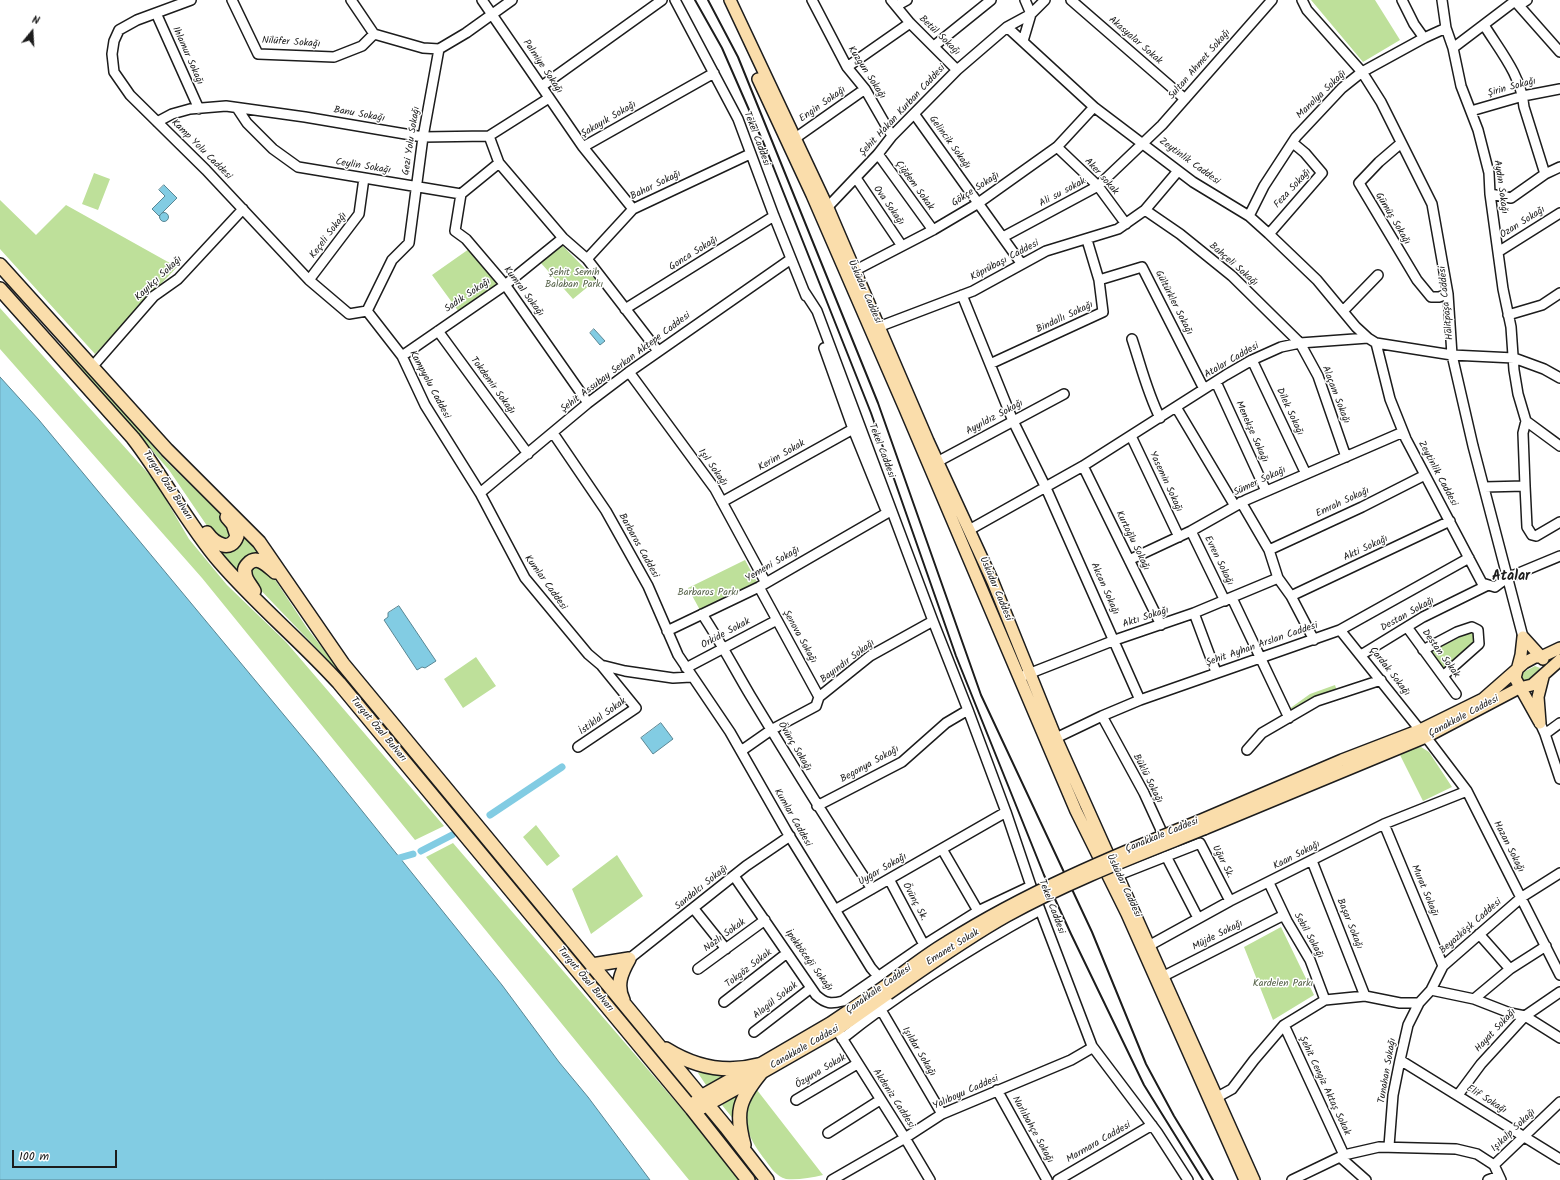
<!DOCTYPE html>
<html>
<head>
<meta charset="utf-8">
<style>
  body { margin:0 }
  #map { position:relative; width:1560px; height:1180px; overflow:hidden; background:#fff; font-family:Kalam,sans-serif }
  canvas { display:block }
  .north { position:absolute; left:12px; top:12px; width:40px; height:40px; -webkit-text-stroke:3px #fff; paint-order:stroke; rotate:18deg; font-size:11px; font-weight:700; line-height:16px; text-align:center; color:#1c1c1c }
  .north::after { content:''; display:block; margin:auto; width:14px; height:18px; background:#1c1c1c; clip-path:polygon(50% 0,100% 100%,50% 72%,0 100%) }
  .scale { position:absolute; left:12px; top:1150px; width:105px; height:18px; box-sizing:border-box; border:2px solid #1c1c1c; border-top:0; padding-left:5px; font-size:12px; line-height:14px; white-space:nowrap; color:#1c1c1c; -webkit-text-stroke:3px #fff; paint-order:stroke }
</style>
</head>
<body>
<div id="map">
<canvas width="1560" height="1180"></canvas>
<div class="north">N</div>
<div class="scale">100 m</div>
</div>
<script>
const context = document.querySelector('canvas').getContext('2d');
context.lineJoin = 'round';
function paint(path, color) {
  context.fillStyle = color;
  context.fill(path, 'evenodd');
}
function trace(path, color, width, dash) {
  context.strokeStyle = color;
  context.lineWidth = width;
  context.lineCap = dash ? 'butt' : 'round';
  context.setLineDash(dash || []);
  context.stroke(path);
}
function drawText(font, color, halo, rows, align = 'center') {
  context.font = font + ' Kalam,sans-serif';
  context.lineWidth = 3;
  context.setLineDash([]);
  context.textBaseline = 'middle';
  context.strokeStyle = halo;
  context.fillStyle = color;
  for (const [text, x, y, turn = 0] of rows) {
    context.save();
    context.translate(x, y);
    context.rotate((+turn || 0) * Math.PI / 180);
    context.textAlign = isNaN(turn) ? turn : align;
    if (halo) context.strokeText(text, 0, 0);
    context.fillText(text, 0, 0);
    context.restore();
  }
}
const green = new Path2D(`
  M 1311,0 L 1375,0 L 1400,40 L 1363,62 Z
  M 94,173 L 110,179 L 98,210 L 82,204 Z
  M 0,200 L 36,235 L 66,205 L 177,267 L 95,354 L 0,249 Z
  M 561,244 L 596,280 L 573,299 L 540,262 Z
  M 469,249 L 500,284 L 459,312 L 432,275 Z
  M 0,308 L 155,481 L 189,539 L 227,585 L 286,642 L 444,826 L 415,840 L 202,578 L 0,349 Z
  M 70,349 L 165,460 L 231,524 L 231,540 L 216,539 L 169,470 L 66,352 Z
  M 241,531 L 262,555 L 239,575 L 218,549 Z
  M 745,560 L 757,582 L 701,612 L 688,588 Z
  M 251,565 L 266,566 L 307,628 L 330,658 L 576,953 L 573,956 L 323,655 L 249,578 Z
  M 1468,633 L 1472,633 L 1476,636 L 1477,644 L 1443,670 L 1432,651 Z
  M 476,657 L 496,686 L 463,708 L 444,679 Z
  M 1535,666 L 1540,668 L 1537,676 L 1526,682 L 1520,681 L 1522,673 Z
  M 1335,685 L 1337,691 L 1292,711 L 1289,711 L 1289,709 L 1310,694 Z
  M 1421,747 L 1429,752 L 1452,787 L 1423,801 L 1400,755 L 1414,748 Z
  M 536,825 L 560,856 L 547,866 L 523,837 Z
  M 453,843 L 712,1144 L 739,1180 L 689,1180 L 426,857 Z
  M 617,855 L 643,896 L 591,934 L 572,889 Z
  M 1281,927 L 1314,995 L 1273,1020 L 1244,947 Z
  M 700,1072 L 721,1075 L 732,1074 L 708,1088 L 698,1073 Z
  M 757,1090 L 823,1175 C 811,1178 797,1180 786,1179 C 776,1176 771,1168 766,1161 C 747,1136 738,1119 757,1090 Z
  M 742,1092 L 734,1120 L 722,1105 Z`);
const water = new Path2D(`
  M 164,185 L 177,198 L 159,216 L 152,209 L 165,196 L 159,190 Z
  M159.5 217a4.5 4.5 0 1 1 9 0a4.5 4.5 0 1 1-9 0Z
  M 594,329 L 605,341 L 600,345 L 590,333 Z
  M 0,377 L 39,420 L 318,756 L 502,985 L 559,1062 L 588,1097 L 650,1180 L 0,1180 Z
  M 399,606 L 436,661 L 425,668 L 422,667 L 417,670 L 384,620 L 388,617 L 388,613 Z
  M 661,723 L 673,739 L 653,754 L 641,738 Z`);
const canal = new Path2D(`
  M 490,815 L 562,767
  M 421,851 L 452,835
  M 399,858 L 413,854`);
const minor = new Path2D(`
  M 191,0 L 137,20 L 119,30 L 114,41 L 112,54 L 114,72 L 130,95 L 206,170 L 309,280 L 349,314 L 367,311
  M 232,0 L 258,54 L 334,57 L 362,46 L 374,34
  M 351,0 L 374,34 L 423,48 L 439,49
  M 482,0 L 583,147
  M 675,0 L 738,119 L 774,216 L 806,296
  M 812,0 L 847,67 L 865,89 L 892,136
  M 891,0 L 910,23 L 957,70
  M 1025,0 L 1031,14
  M 1071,0 L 1185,99
  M 1302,0 L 1307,10 L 1362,72 L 1381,102 L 1432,204 L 1448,294 L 1452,355 L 1473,446 L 1523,637
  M 1402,0 L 1414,24 L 1424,38
  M 1442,0 L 1446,28 L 1453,48 L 1461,86 L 1478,130 L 1489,173 L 1490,194 L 1503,289 L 1511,327 L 1514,370 L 1518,394 L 1526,421
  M 1514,0 L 1560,52
  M 896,6 L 907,0
  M 156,13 L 199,109
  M 1484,25 C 1500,51 1521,75 1524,107 L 1545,174
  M 1007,27 L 1094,107 L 1193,182 L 1249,216 L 1269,234 L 1317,280 L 1356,327 L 1368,338
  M 1023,41 L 1031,14
  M 934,46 L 991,0
  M 1453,48 L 1515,1 L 1524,2 L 1527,0
  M 847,67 L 910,23
  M 542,86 L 662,0
  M 237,108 L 247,123 L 273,149 L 298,167 L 461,194 L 499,163
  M 1471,111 L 1523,96 L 1560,89
  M 915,115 L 1021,263
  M 157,122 L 172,114 L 190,109 L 226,106 L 305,117 L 423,137 L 489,136 L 549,98
  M 489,136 L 499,163 L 563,238 L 587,259 L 658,351
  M 794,139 L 865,89
  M 1400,144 L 1379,162 L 1359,183 L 1417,280 L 1431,297 L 1439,297 L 1448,294
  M 1057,147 L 1098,186 L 1126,224
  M 878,154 L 933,230
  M 856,178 L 902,246
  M 461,194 L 455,231 L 466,239 L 506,286 L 588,403
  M 1490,194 L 1511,198 L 1545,174 L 1560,167
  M 633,209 L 583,147 L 714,73
  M 1145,210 L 1180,234 L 1232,276 L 1300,343 L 1318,376 L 1346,457
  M 823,212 L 878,154 L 892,136 L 957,70 L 1007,27 L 1031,14 L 1045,0
  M 1249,216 L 1264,186 L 1296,137 L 1342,88 L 1362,72 L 1424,38 L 1446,28
  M 1269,234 L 1322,173 L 1305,153 L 1293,143
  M 1003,237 L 1098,186 L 1162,125 L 1272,0
  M 1498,252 L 1560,213
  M 587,259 L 633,209 L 750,154
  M 854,271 L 933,230 L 977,204 L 1057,147 L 1094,107
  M 309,280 L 359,214 L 364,178
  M 1099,280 L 1142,267 L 1204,389
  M 804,291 L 817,311 L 933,621 L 968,710 L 1006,812 L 1031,886 L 1092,1046 L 1157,1132 L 1188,1180
  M 962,295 L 1013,421 L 1046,488 L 1140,700
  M 625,309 L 774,216
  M 1344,310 L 1378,275
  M 367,311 L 402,356 L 425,405 L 480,493 L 525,578 L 588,654 L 601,665 L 625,671 L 673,678 L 691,677
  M 367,311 L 392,260 L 409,243 L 423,137 L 439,49 L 466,33 L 512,0
  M 1508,315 L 1542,305 L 1560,293
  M 873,329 L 973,291 L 1046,251 L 1118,229 L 1145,210 L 1178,171
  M 438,331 L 528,454
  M 1132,339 C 1141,366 1147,392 1160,418
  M 1376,343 L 1390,399 L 1406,439 L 1482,583 L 1495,587 L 1507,578 L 1560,556
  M 824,348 L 853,429 L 885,508
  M 402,356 L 505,285 L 563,238
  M 1252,360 L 1306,474
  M 990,364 L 1103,312 L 1099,280 L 1087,240
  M 92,367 L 154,296 L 178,279 L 243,209
  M 629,372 L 715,489 L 766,583
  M 1216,382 L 1266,491
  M 1176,407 L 1235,506
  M 553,433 L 606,511 L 648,586 L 678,655 L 730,732 L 787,832 L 871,968 L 878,976
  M 1131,436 L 1179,537
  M 937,462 L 1064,394
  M 1083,466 L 1161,625
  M 1525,486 L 1523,433 L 1526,421 L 1560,446
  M 1484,487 L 1525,486 L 1527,527 L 1532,535 L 1536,536 L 1560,522
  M 480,493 L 588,403 L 629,372 L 791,259
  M 722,502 L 853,429
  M 1241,502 L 1269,550 L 1278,578 L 1291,596 L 1314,640
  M 969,530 L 1083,466 L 1226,375 L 1252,360 L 1281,347 L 1300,343 L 1368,338 L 1376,343 L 1452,355 L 1514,358 L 1544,369 L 1560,378
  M 1191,531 L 1225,601
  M 1269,550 L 1362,507 L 1425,475
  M 1129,560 L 1191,531 L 1246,500 L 1403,432
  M 759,587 L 819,697
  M 1291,596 L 1450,521
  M 1232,598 L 1289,718
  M 1194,613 L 1216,672
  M 702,614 C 720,641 734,668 750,695 C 790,761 830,826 872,889
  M 1407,627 L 1456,694
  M 1340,630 L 1420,730
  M 667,631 L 759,587 L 887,513
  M 1423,650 L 1457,632 L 1472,627 L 1478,630 L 1479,644 L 1443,676
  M 1361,655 L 1423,617 L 1488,585
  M 686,668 L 777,620
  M 1023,676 L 1115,640 L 1194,613 L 1278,578
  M 1102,716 L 1144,793 L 1166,841
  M 1540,723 L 1545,734 L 1560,779
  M 1545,734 L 1560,723
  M 1426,737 L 1467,791 L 1560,975
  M 1056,738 L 1102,716 L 1140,700 L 1340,630 L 1469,558
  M 578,747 L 636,708 L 601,665
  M 1247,750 L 1262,733 L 1317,701 L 1381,680
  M 741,751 L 771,730 L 816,706 L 819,697 L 870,656 L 933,621
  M 817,806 L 902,762 L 946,723 L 968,710
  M 1384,824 L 1443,966
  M 942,849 L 978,911
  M 1166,856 L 1198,918
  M 1312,861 L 1365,996
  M 734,876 L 816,995 C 826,1004 831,1004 843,1001 L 924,945 L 978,911 L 1031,886
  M 1111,878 L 1200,843 L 1230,901
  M 889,879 L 924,945
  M 1269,883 L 1287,921 L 1310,960 L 1325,1000
  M 694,909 L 726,949
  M 835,910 L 1006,812
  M 1479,934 L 1510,969
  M 1143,949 L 1230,901 L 1384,824 L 1467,791
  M 629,959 L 746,866 L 790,836
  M 698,969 L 765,920
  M 1162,977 L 1284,915
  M 1431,990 L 1474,999 L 1510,1013 L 1525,1016 L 1560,1038
  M 1474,999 L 1510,969 L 1546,946
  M 724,1002 L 787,953
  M 877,1003 L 942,1114
  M 1284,1025 L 1344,1155
  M 754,1032 L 811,988
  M 840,1035 L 905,1138 L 930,1180
  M 842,1039 C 904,989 971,948 1040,910
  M 1400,1060 L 1560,1159
  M 997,1090 L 1047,1180
  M 1458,1095 L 1481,1064 L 1525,1016 L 1560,992
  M 796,1100 L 857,1064
  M 1212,1100 L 1232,1089 L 1254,1060 L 1284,1025 L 1325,1000 L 1365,996 L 1400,1003 L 1419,1003
  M 828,1133 L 880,1100
  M 1389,1146 L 1393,1095 L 1400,1060 L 1408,1025 L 1419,1003 L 1431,990 L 1443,966 L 1522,897 L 1560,873
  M 1340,1157 L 1366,1180
  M 832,1180 L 905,1138 L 942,1114 L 1071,1060 L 1090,1049 L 1092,1046
  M 1058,1180 L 1152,1125
  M 1292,1180 L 1344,1155 L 1379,1147 L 1456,1149 L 1477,1154 L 1494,1165
  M 1488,1180 L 1499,1176
  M 1501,1180 L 1494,1165 L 1560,1102`);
const major = new Path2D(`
  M 730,0 L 828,208 L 928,441 L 993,582 L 1056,738 L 1254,1180
  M 758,79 L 812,195 L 905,409 L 1076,811 L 1127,914 L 1245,1180
  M 1523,637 L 1543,659
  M 1523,637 L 1521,655 L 1515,678 L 1539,721
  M 1540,723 L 1538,697 L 1543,677
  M 1199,821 L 1342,760 L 1420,730 L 1483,699 L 1524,663 L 1535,657 L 1541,657 L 1560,648
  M 1204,829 L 1426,737 L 1519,688 L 1532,685 L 1560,660
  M 758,1065 L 830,1023 L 885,986
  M 760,1074 L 837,1030 L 888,994`);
const highway = new Path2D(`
  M 0,265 L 167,450 L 259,542 L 343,664 L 726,1127 L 767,1180
  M 0,289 L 133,438 C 164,478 188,525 220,562 C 257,605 301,641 339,683 L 692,1109 L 748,1180
  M 207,533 C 215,544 231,553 237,536 L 233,524 L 227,517
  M 254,591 C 251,585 245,580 245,573 C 244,570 245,567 248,564 C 257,554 268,566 275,572
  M 592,965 L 629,959
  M 623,1000 C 616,985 621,973 629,959
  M 666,1049 C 695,1067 725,1074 758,1065
  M 696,1102 L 701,1097 L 749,1070
  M 702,1107 L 754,1078
  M 744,1145 C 735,1112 739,1100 760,1074`);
const rail = new Path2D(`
  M 695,0 L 722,48 L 767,151 L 871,413 L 956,656 L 1044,875 L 1071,934 L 1144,1085 L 1203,1180
  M 708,0 L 738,57 L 878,403 L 981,695 L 1092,932 L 1146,1064 L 1174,1116 L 1213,1180`);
const majorBridge = new Path2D(`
  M 885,986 C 905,971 925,955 947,942 C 1026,892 1113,856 1199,821
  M 888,994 C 927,967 966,939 1007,916 C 1070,881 1137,856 1204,829`);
const streetNames = [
  ["Betül Sokağı",939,36,44],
  ["Akasyalar Sokak",1135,41,41],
  ["Nilüfer Sokağı",291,43,4],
  ["Ihlamur Sokağı",187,56,66],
  ["Sultan Ahmet Sokağı",1200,65,-49],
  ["Palmiye Sokağı",542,67,56],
  ["Kuzgun Sokağı",866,73,57],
  ["Şirin Sokağı",1512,88,-15],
  ["Manolya Sokağı",1322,95,-44],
  ["Engin Sokağı",823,105,-35],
  ["Şehit Hakan Kurban Caddesi",903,111,-47],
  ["Banu Sokağı",359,115,10],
  ["Şakayık Sokağı",609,120,-30],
  ["Tekel Caddesi",756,139,69],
  ["Gezi Yolu Sokağı",412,141,-81],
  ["Gelincik Sokağı",949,143,54],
  ["Kamp Yolu Caddesi",201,150,45],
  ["Zeytinlik Caddesi",1189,162,36],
  ["Ceylin Sokağı",363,167,9],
  ["Aker sokak",1101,177,48],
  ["Bahar Sokağı",656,186,-26],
  ["Çiğdem Sokak",914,186,54],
  ["Aydın Sokağı",1500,187,82],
  ["Feza Sokağı",1293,189,-47],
  ["Gökçe Sokağı",976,190,-33],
  ["Ali su sokak",1063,193,-28],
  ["Ova Sokağı",888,206,55],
  ["Gümüş Sokağı",1392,219,59],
  ["Ozan Sokağı",1523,223,-32],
  ["Keçeli Sokağı",329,236,-53],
  ["Gonca Sokağı",694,254,-32],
  ["Köprübaşı Caddesi",1005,261,-28],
  ["Bahçeli Sokağı",1233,265,41],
  ["Kayıkçı Sokağı",159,279,-43],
  ["Kumral Sokağı",523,292,53],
  ["Üsküdar Caddesi",864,292,66],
  ["Sadık Sokağı",468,296,-34],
  ["Gültürkler Sokağı",1173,303,63],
  ["Halitpaşa Caddesi",1447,303,-96],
  ["Bindallı Sokağı",1065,318,-25],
  ["Atalar Caddesi",1232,361,-30],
  ["Şehit Assubay Serkan Aktepe Caddesi",626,363,-37],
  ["Kampyolu Caddesi",429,385,62],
  ["Tokdemir Sokağı",492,386,54],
  ["Alaçam Sokağı",1335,395,69],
  ["Dilek Sokağı",1289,412,65],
  ["Ayyıldız Sokağı",995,418,-28],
  ["Menekşe Sokağı",1251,432,66],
  ["Tekel Caddesi",881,451,69],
  ["Kerim Sokak",782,456,-30],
  ["Işıl Sokağı",712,468,55],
  ["Zeytinlik Caddesi",1437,474,62],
  ["Yasemin Sokağı",1165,482,65],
  ["Sümer Sokağı",1260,482,-25],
  ["Turgut Özal Bulvarı",167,486,56],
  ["Emrah Sokağı",1343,503,-25],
  ["Kurtoğlu Sokağı",1132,541,64],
  ["Barbaros Caddesi",638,546,61],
  ["Akti Sokağı",1366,549,-25],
  ["Evren Sokağı",1218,561,64],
  ["Yemeni Sokağı",773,565,-30],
  ["Kumlar Caddesi",545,583,54],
  ["Üsküdar Caddesi",995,589,67],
  ["Akcan Sokağı",1104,589,66],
  ["Destan Sokağı",1408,615,-29],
  ["Aktı Sokağı",1146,618,-18],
  ["Orkide Sokak",726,634,-28],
  ["Şenova Sokağı",799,637,61],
  ["Şehit Ayhan Arslan Caddesi",1262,645,-19],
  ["Destan Sokak",1440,654,54],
  ["Bayındır Sokağı",848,662,-37],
  ["Çardak Sokağı",1389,672,52],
  ["İstiklal Sokak",603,717,-36],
  ["Çanakkale Caddesi",1464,717,-28],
  ["Turgut Özal Bulvarı",378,730,50],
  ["Övünç Sokağı",794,747,59],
  ["Begonya Sokağı",870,765,-29],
  ["Büklü Sokağı",1147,779,63],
  ["Kumlar Caddesi",792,818,60],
  ["Çanakkale Caddesi",1162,836,-22],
  ["Hazan Sokağı",1508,847,63],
  ["Kaan Sokağı",1297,856,-27],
  ["Uğur Sk.",1222,862,63],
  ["Uygar Sokağı",883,870,-30],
  ["Üsküdar Caddesi",1123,886,65],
  ["Sandalcı Sokağı",702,888,-39],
  ["Murat Sokağı",1424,891,67],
  ["Övünç Sk.",914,902,62],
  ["Tekel Caddesi",1051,907,69],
  ["Başar Sokağı",1349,924,68],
  ["Beyazköşk Caddesi",1471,927,-41],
  ["Nazlı Sokak",725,936,-36],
  ["Müjde Sokağı",1218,936,-27],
  ["Sebil Sokağı",1308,936,61],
  ["Emanet Sokak",953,948,-32],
  ["İpekböceği Sokağı",808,961,54],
  ["Tokgöz Sokak",749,969,-38],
  ["Turgut Özal Bulvarı",585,980,50],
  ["Çanakkale Caddesi",879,990,-35],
  ["Alagül Sokak",776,1001,-38],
  ["Hayat Sokağı",1496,1031,-47],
  ["Canakkale Caddesi",805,1048,-30],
  ["Işıldar Sokağı",918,1052,59],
  ["Tunahan Sokağı",1388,1071,-80],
  ["Özyuva Sokak",821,1072,-31],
  ["Şehit Cengiz Aktaş Sokak",1324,1086,65],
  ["Yalıboyu Caddesi",966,1093,-24],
  ["Akdeniz Caddesi",893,1099,57],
  ["Elif Sokağı",1486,1100,32],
  ["Narlıbahçe Sokağı",1032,1130,61],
  ["Işıkalp Sokağı",1514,1131,-44],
  ["Marmara Caddesi",1099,1143,-30]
];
const parkNames = [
  ["Şehit Semih",574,273],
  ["Balaban Parkı",574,285],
  ["Barbaros Parkı",708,593],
  ["Kardelen Parkı",1283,984]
];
const districtNames = [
  ["Atalar",1511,578]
];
paint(green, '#bee09a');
paint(water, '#82cce3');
trace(water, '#598693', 1);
trace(canal, '#82cce3', 7);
trace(minor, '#1c1c1c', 12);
trace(major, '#1c1c1c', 14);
trace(highway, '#1c1c1c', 16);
trace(minor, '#fff', 9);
trace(major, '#faddab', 11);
trace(highway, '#faddab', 13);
trace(rail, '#1c1c1c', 2);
trace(majorBridge, '#1c1c1c', 14, []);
trace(majorBridge, '#faddab', 11);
drawText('10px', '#1c1c1c', '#fff', streetNames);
drawText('10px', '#556148', '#fff', parkNames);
drawText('bold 14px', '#1c1c1c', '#fff', districtNames);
</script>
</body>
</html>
